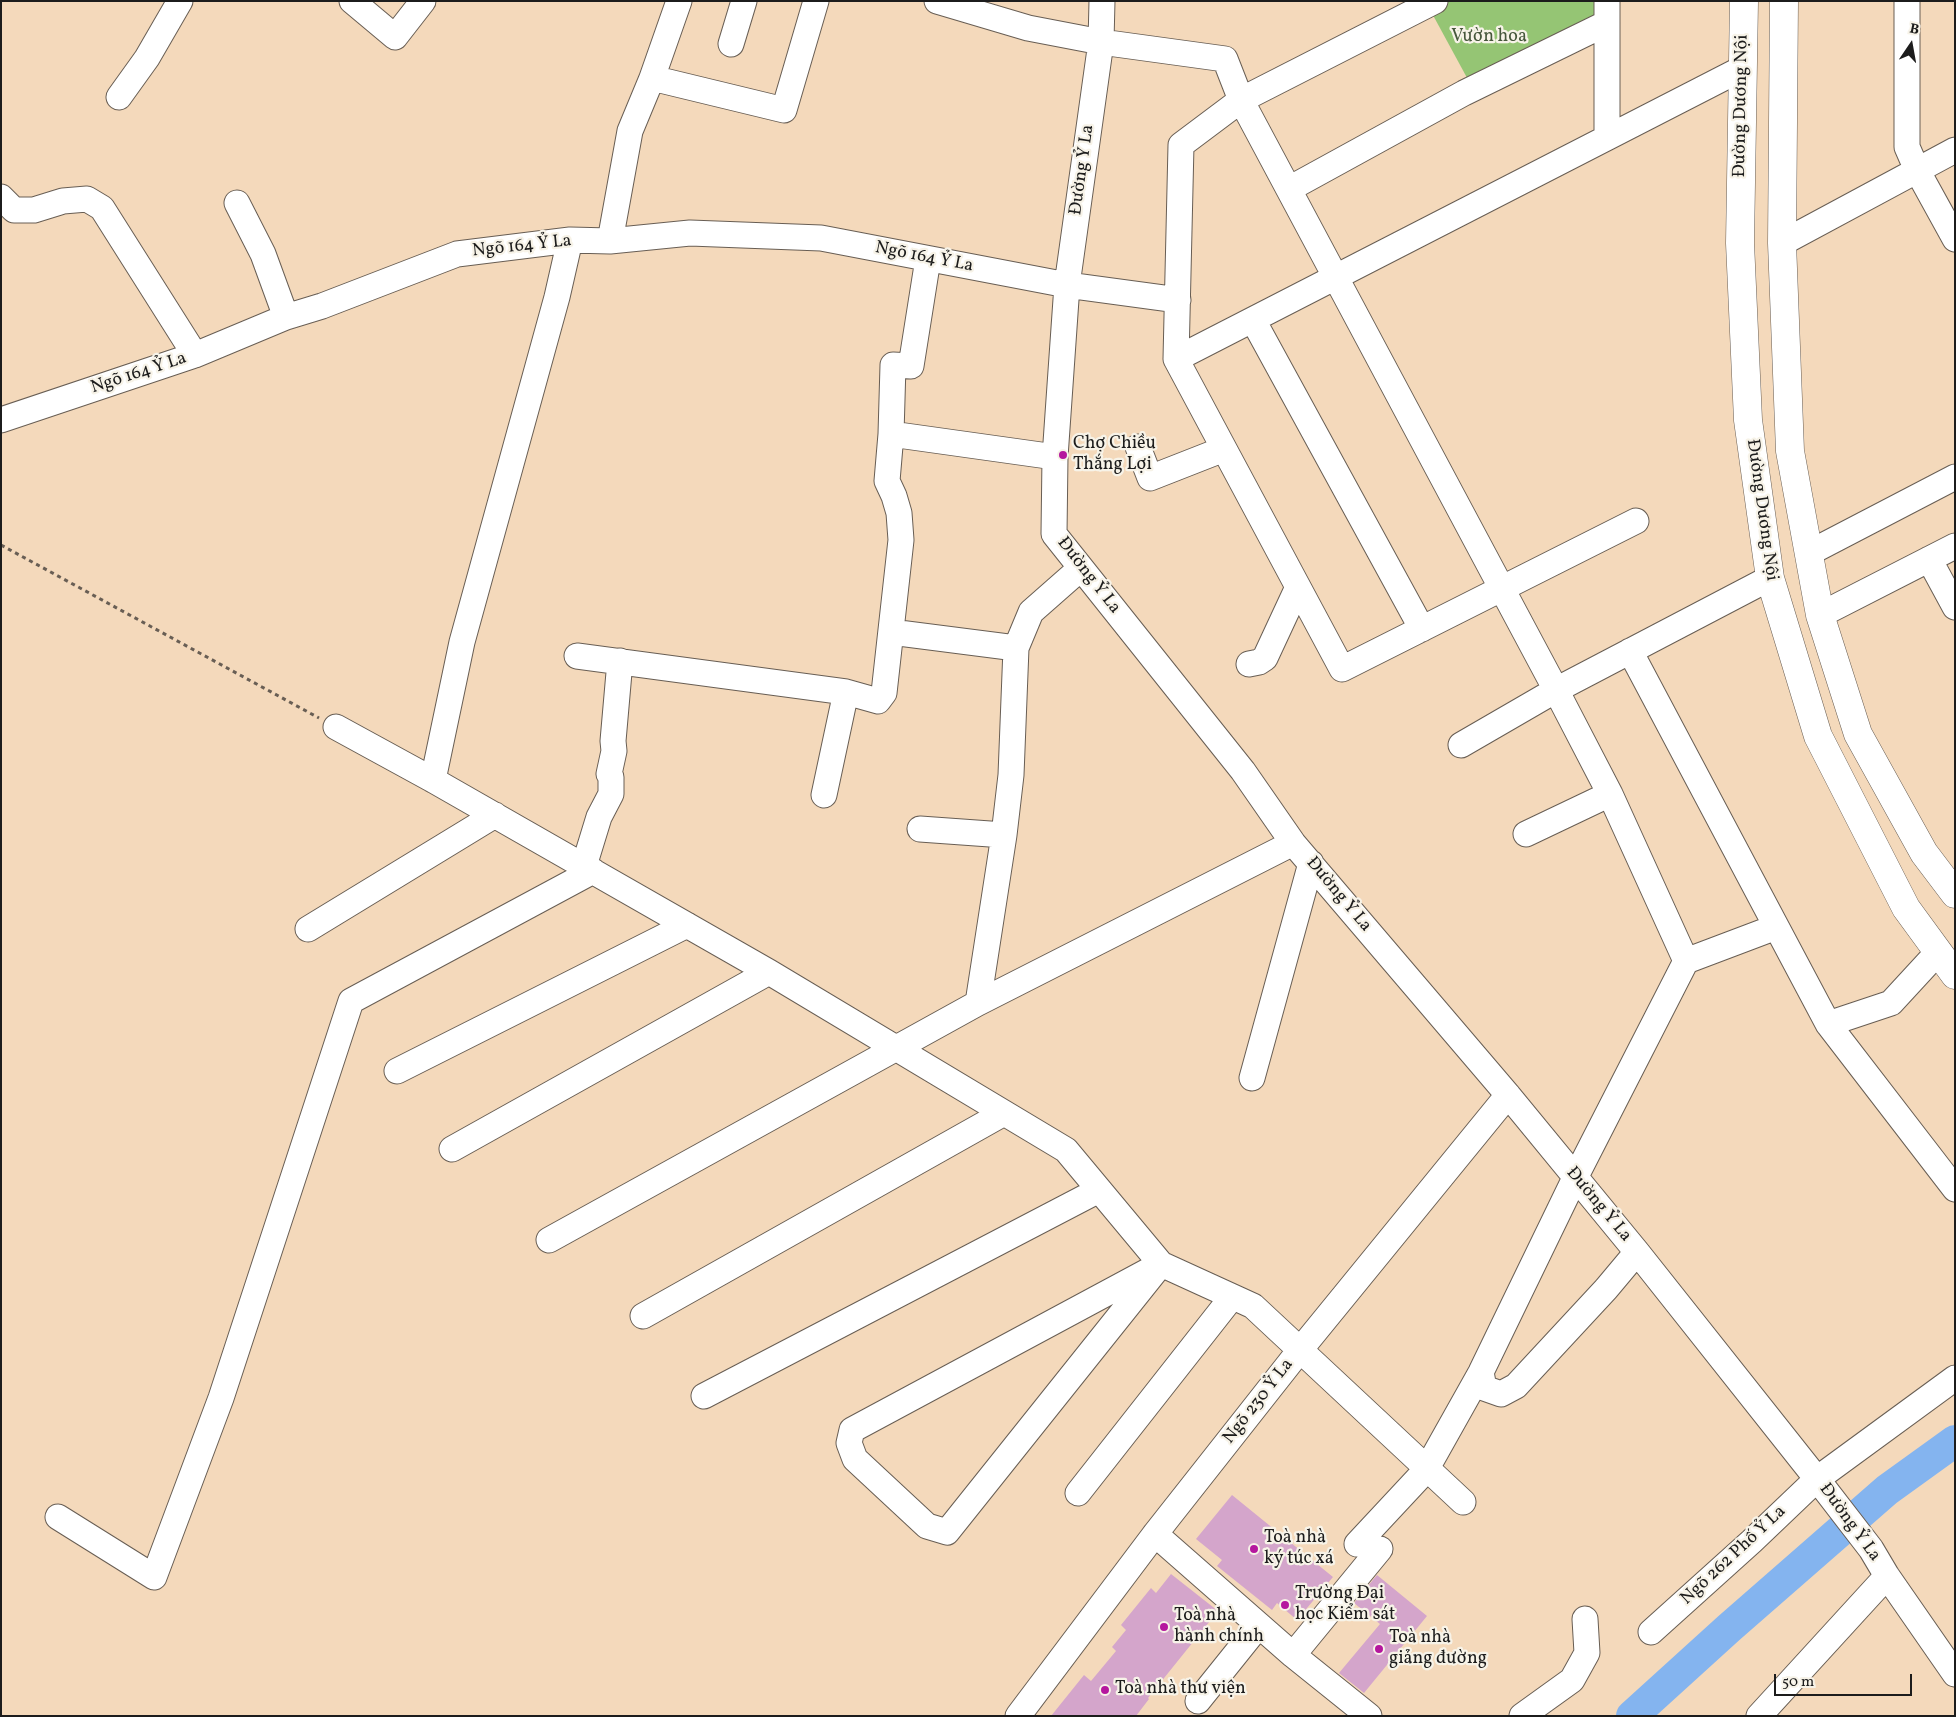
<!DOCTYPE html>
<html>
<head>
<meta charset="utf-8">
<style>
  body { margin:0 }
  #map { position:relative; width:1956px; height:1717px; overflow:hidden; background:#f4d9bb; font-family:Vollkorn,serif }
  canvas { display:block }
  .frame { position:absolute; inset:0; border:2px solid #1c1c1c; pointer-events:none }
  .north { position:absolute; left:1886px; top:20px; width:50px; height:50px; -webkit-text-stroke:4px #f7f3e8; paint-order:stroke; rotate:12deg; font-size:14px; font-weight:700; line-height:20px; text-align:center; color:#1c1c1c }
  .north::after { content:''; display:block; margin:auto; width:18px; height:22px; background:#1c1c1c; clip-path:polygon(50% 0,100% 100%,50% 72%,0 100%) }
  .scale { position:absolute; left:1774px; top:1674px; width:138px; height:22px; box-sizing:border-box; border:2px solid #1c1c1c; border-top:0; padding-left:6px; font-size:15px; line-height:18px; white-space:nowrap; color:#1c1c1c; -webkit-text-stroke:4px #f7f3e8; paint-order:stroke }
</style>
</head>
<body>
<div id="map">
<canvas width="1956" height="1717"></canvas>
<div class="frame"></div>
<div class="north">B</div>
<div class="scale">50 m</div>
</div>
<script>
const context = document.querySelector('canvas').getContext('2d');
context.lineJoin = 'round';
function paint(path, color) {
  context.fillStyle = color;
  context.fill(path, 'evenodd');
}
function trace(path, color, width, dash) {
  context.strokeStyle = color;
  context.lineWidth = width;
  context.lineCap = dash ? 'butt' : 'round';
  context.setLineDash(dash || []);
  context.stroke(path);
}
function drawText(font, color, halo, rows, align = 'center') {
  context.font = font + ' Vollkorn,serif';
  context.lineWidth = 4.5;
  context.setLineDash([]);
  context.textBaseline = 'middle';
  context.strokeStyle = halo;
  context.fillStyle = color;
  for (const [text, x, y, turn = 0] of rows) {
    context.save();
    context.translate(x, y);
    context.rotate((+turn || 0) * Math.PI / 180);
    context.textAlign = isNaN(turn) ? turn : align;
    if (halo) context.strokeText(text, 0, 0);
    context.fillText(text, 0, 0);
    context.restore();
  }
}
const green = new Path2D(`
  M 1438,1 L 1606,1 L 1606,22 L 1472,87 L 1428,6 Z`);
const river = new Path2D(`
  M 1632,1716 L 1729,1628 L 1887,1490 L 1955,1441`);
const building = new Path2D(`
  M 1232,1495 L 1333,1577 L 1297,1620 L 1277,1603 L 1272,1610 L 1217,1566 L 1222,1560 L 1196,1539 Z
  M 1171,1574 L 1218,1611 L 1148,1698 L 1149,1699 L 1136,1716 L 1051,1716 L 1084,1675 L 1091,1681 L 1116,1651 L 1112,1647 L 1126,1630 L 1121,1625 L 1151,1588 L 1156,1593 Z
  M 1377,1575 L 1427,1616 L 1364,1693 L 1339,1673 L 1380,1624 L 1354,1603 Z`);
const path = new Path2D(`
  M 1,545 L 319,718`);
const minor = new Path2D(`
  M 352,1 L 395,37 L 423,1
  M 937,1 L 1028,28 L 1101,42 L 1225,59 L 1241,100 L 1556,690 L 1610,794 L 1686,961
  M 1102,1 L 1101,42 L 1067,285 L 1055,457 L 1054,534 L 1243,771 L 1293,843 L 1508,1095 L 1637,1252 L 1817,1479 L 1871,1549 L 1887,1576 L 1955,1674
  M 1435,1 L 1241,100 L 1181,145 L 1176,359 L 1342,669 L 1636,521
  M 1907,1 L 1907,147 L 1917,170 L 1955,239
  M 731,44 L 744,1
  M 652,78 L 784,110 L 816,1
  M 119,97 L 147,58 L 180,1
  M 1607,137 L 1607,1
  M 1289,189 L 1464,93 L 1607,23
  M 1,197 L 14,210 L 34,210 L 63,201 L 87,199 L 102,208 L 195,355
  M 237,203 L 263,254 L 286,317
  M 610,241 L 630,131 L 652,78 L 679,1
  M 1782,243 L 1955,150
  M 928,259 L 911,366 L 893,365 L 891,434 L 1055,457
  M 1253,320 L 1422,629
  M 1176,359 L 1743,68
  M 1,420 L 195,355 L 286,317 L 322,306 L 457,254 L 570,240 L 610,241 L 690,233 L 821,238 L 1067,285 L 1178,300
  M 1138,447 L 1150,478 L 1224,449
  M 1809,553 L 1955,477
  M 1929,559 L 1955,607
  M 1820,615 L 1955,546
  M 891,632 L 1016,648
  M 1630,651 L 1828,1024 L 1955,1189
  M 577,656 L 846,692 L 878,701 L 884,693 L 901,540 L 899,513 L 894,496 L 887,481 L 891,434
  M 1249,664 L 1259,662 L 1265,658 L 1298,587
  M 336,727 L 433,780 L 769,972 L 1066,1150 L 1161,1264 L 1253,1306 L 1463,1502
  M 1461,745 L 1556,690 L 1770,578
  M 433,780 L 462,642 L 557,297 L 570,240
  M 824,795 L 846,692
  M 920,829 L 1004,835
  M 1526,834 L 1610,794
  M 584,866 L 599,817 L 611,794 L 611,777 L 609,774 L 614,751 L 613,741 L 620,661
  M 308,929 L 495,815
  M 978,1003 L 1004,835 L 1011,775 L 1016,648 L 1031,612 L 1081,568
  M 1828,1024 L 1891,1003 L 1938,952
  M 397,1071 L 687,925
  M 1252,1078 L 1311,863
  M 452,1149 L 769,972
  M 549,1240 L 978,1003 L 1293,843
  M 1161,1264 L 947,1532 L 927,1526 L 855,1459 L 849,1443 L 852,1430 Z
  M 643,1316 L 1004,1113
  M 1481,1372 L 1484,1388 L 1501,1394 L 1516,1386 L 1606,1289 L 1637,1252
  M 704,1396 L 1099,1190
  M 1078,1493 L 1232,1297
  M 58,1517 L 154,1577 L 221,1398 L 351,1001 L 593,871
  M 1155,1534 L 1293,1655 L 1369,1716
  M 1357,1544 L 1426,1470 L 1481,1372 L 1575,1178 L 1686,961 L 1776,927
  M 1651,1632 L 1752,1541 L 1817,1479 L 1955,1378
  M 1293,1655 L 1380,1549
  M 1198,1701 L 1259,1625
  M 1018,1716 L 1155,1534 L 1300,1350 L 1508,1095
  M 1522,1716 L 1572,1680 L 1587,1653 L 1585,1619
  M 1759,1716 L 1887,1576`);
const major = new Path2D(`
  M 1744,1 L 1740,243 L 1748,420 L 1770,578 L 1818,736 L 1906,908 L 1955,975
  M 1784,1 L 1782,243 L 1790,451 L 1820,615 L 1858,734 L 1924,853 L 1955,894`);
const markers = [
  [1063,455,5,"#b5179e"],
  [1254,1549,5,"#b5179e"],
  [1285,1605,5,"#b5179e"],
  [1164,1627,5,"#b5179e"],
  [1379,1649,5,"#b5179e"],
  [1105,1690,5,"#b5179e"]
];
const parkNames = [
  ["Vườn hoa",1489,38]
];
const streetNames = [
  ["Đường Dương Nội",1742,106,-89],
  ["Đường Ỷ La",1083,170,-82],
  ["Ngõ 164 Ỷ La",522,247,-6],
  ["Ngõ 164 Ỷ La",924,258,11],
  ["Ngõ 164 Ỷ La",139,374,-18],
  ["Đường Dương Nội",1761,510,82],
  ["Đường Ỷ La",1088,576,52],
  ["Đường Ỷ La",1338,895,50],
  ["Đường Ỷ La",1598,1205,50],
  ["Ngõ 230 Ỷ La",1259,1402,-52],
  ["Đường Ỷ La",1849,1523,54],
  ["Ngõ 262 Phố Ỷ La",1734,1556,-43]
];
const poiNames = [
  ["Chợ Chiều",1073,445],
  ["Thắng Lợi",1073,466],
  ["Toà nhà",1264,1539],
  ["ký túc xá",1264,1560],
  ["Trường Đại",1295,1595],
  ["học Kiểm sát",1295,1616],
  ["Toà nhà",1174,1617],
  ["hành chính",1174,1638],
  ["Toà nhà",1389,1639],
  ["giảng đường",1389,1660],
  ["Toà nhà thư viện",1115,1690]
];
paint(green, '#95c574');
trace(river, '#84b4ef', 32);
paint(building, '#d4a5cb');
trace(minor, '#685e54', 27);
trace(major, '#685e54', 29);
trace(path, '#685e54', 3, [4, 4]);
trace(minor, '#fff', 25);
trace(major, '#fff', 28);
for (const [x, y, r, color] of markers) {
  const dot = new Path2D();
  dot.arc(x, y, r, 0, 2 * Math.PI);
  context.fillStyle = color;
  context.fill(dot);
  trace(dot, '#f7f3e8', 2);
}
drawText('18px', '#46573b', '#f7f3e8', parkNames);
drawText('18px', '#1c1c1c', '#f7f3e8', streetNames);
drawText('18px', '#1c1c1c', '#f7f3e8', poiNames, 'left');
</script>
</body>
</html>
